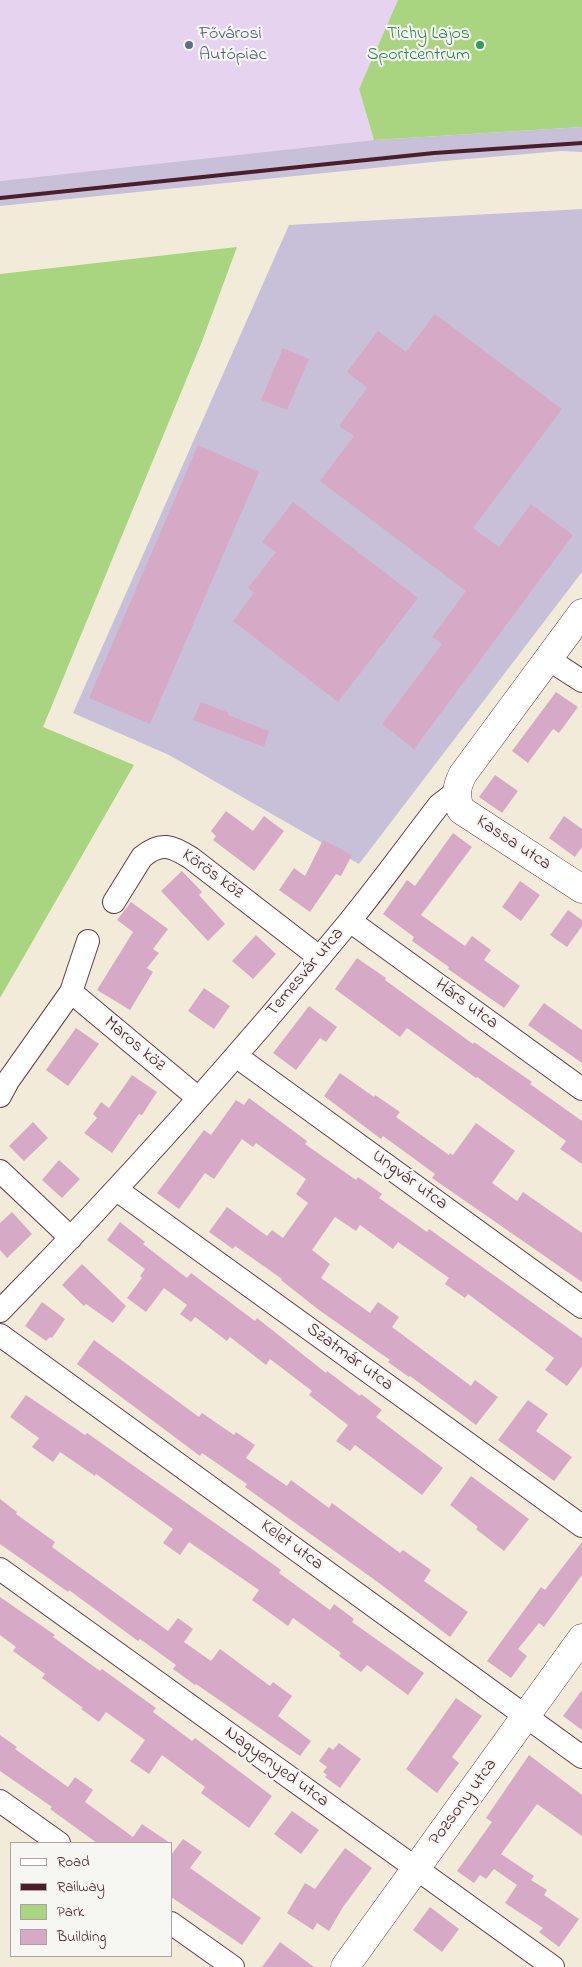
<!DOCTYPE html>
<html>
<head>
<meta charset="utf-8">
<style>
  body { margin:0 }
  #map { position:relative; width:582px; height:1967px; overflow:hidden; background:#f2ebd9; font-family:"Indie Flower",sans-serif }
  canvas { display:block }
  .legend { position:absolute; left:10px; top:1842px; width:162px; height:115px; box-sizing:border-box; background:#f6f6f2; border:1px solid #b1a0a2; margin:0; padding:6px 9px; list-style:none; font-size:15px; color:#4a1f2b }
  .legend li { display:flex; align-items:center; gap:10px; height:25px }
  .legend b { width:25px; border:1px solid #b1a0a2 }
</style>
</head>
<body>
<div id="map">
<canvas width="582" height="1967"></canvas>
<ul class="legend">
<li><b style="height:6px;background:#fff"></b>Road</li>
<li><b style="height:6px;background:#4a1f2b"></b>Railway</li>
<li><b style="height:14px;background:#a9d480"></b>Park</li>
<li><b style="height:14px;background:#d6aac7"></b>Building</li>
</ul>
</div>
<script>
const context = document.querySelector('canvas').getContext('2d');
context.lineJoin = 'round';
function paint(path, color) {
  context.fillStyle = color;
  context.fill(path, 'evenodd');
}
function trace(path, color, width, dash) {
  context.strokeStyle = color;
  context.lineWidth = width;
  context.lineCap = dash ? 'butt' : 'round';
  context.setLineDash(dash || []);
  context.stroke(path);
}
function drawText(font, color, halo, rows, align = 'center') {
  context.font = font + ' "Indie Flower",sans-serif';
  context.lineWidth = 4.5;
  context.setLineDash([]);
  context.textBaseline = 'middle';
  context.strokeStyle = halo;
  context.fillStyle = color;
  for (const [text, x, y, turn = 0] of rows) {
    context.save();
    context.translate(x, y);
    context.rotate((+turn || 0) * Math.PI / 180);
    context.textAlign = isNaN(turn) ? turn : align;
    if (halo) context.strokeText(text, 0, 0);
    context.fillText(text, 0, 0);
    context.restore();
  }
}
const built = new Path2D(`
  M 0,0 L 398,0 L 359,89 L 374,140 L 0,181 Z`);
const industrial = new Path2D(`
  M 582,127 L 582,152 L 561,151 L 433,162 L 0,206 L 0,181 L 374,140 Z
  M 582,209 L 582,572 L 359,864 L 169,755 L 73,713 L 289,225 Z`);
const green = new Path2D(`
  M 398,0 L 582,0 L 582,127 L 374,140 L 359,89 Z
  M 237,247 L 201,344 L 43,727 L 134,765 L 0,998 L 0,274 Z`);
const building = new Path2D(`
  M 435,314 L 562,409 L 473,528 L 499,547 L 531,504 L 573,535 L 414,749 L 382,724 L 442,644 L 432,637 L 466,591 L 320,481 L 354,436 L 339,426 L 367,388 L 347,372 L 378,331 L 406,352 Z
  M 283,348 L 309,359 L 287,410 L 261,400 Z
  M 198,445 L 259,472 L 150,724 L 89,698 Z
  M 293,502 L 418,598 L 338,702 L 233,621 L 254,593 L 248,588 L 276,552 L 262,542 Z
  M 556,692 L 578,707 L 559,733 L 553,729 L 528,763 L 512,751 Z
  M 201,702 L 229,713 L 228,715 L 269,731 L 264,747 L 193,720 Z
  M 495,775 L 518,791 L 502,813 L 479,797 Z
  M 226,811 L 253,831 L 264,816 L 284,831 L 254,871 L 213,840 L 216,836 L 211,831 Z
  M 564,816 L 582,829 L 582,847 L 575,857 L 549,838 Z
  M 453,833 L 472,847 L 421,915 L 465,946 L 472,936 L 491,950 L 484,960 L 520,986 L 504,1008 L 448,969 L 449,967 L 412,941 L 414,937 L 383,914 L 407,880 L 415,886 Z
  M 323,840 L 352,855 L 341,876 L 336,874 L 310,912 L 279,890 L 294,868 L 305,876 Z
  M 182,871 L 202,892 L 199,895 L 225,924 L 208,941 L 161,891 Z
  M 520,881 L 540,895 L 521,921 L 502,907 Z
  M 131,902 L 168,929 L 153,949 L 159,953 L 147,968 L 153,972 L 130,1010 L 97,990 L 133,932 L 117,920 Z
  M 568,910 L 582,920 L 582,926 L 567,947 L 550,935 Z
  M 256,935 L 276,954 L 253,979 L 232,961 Z
  M 357,958 L 386,978 L 385,980 L 473,1044 L 474,1042 L 532,1082 L 530,1084 L 582,1121 L 582,1164 L 560,1149 L 566,1141 L 477,1077 L 476,1078 L 407,1028 L 400,1037 L 335,989 Z
  M 204,988 L 230,1006 L 214,1029 L 188,1011 Z
  M 544,1003 L 582,1030 L 582,1063 L 528,1025 Z
  M 309,1006 L 337,1027 L 326,1042 L 320,1038 L 296,1070 L 273,1053 Z
  M 76,1028 L 99,1044 L 68,1086 L 46,1070 Z
  M 340,1073 L 374,1097 L 375,1095 L 400,1112 L 396,1117 L 449,1155 L 450,1153 L 453,1155 L 476,1123 L 515,1151 L 492,1183 L 517,1201 L 523,1192 L 582,1233 L 582,1282 L 432,1178 L 435,1174 L 383,1136 L 381,1139 L 324,1096 Z
  M 132,1075 L 157,1092 L 142,1115 L 139,1114 L 112,1153 L 84,1133 L 97,1118 L 93,1114 L 101,1102 L 109,1108 Z
  M 249,1098 L 307,1141 L 305,1144 L 356,1180 L 358,1177 L 382,1194 L 379,1198 L 427,1232 L 429,1229 L 582,1338 L 582,1366 L 567,1386 L 545,1370 L 554,1358 L 468,1294 L 465,1298 L 445,1284 L 449,1278 L 398,1242 L 393,1249 L 360,1225 L 356,1231 L 335,1217 L 312,1250 L 330,1264 L 321,1278 L 370,1313 L 378,1302 L 399,1317 L 392,1327 L 471,1386 L 475,1380 L 498,1397 L 476,1425 L 410,1376 L 409,1377 L 388,1362 L 390,1360 L 319,1310 L 281,1280 L 282,1279 L 235,1246 L 233,1249 L 209,1232 L 227,1207 L 267,1236 L 272,1230 L 283,1238 L 308,1203 L 296,1194 L 306,1179 L 256,1143 L 253,1147 L 242,1139 L 214,1179 L 205,1173 L 179,1209 L 157,1193 L 204,1130 L 211,1135 L 236,1100 L 244,1105 Z
  M 33,1122 L 48,1138 L 24,1161 L 9,1146 Z
  M 59,1160 L 80,1179 L 62,1198 L 42,1180 Z
  M 12,1212 L 32,1234 L 7,1258 L 0,1250 L 0,1223 Z
  M 120,1222 L 145,1242 L 143,1244 L 187,1278 L 191,1273 L 255,1321 L 257,1318 L 326,1373 L 327,1371 L 360,1396 L 361,1394 L 382,1410 L 376,1417 L 443,1468 L 422,1495 L 355,1445 L 350,1451 L 336,1441 L 348,1425 L 309,1395 L 312,1391 L 270,1359 L 266,1365 L 230,1337 L 227,1341 L 195,1317 L 191,1322 L 180,1314 L 187,1305 L 164,1288 L 146,1312 L 127,1298 L 142,1278 L 140,1276 L 145,1269 L 107,1240 Z
  M 82,1264 L 126,1306 L 113,1323 L 86,1304 L 84,1306 L 62,1285 Z
  M 42,1302 L 65,1319 L 52,1338 L 50,1337 L 46,1341 L 25,1326 Z
  M 94,1340 L 199,1417 L 202,1413 L 234,1435 L 236,1432 L 255,1445 L 246,1458 L 287,1486 L 291,1480 L 329,1508 L 332,1503 L 400,1553 L 403,1550 L 431,1570 L 424,1581 L 468,1612 L 450,1637 L 379,1583 L 245,1487 L 247,1484 L 202,1453 L 200,1456 L 77,1364 Z
  M 26,1395 L 85,1435 L 87,1433 L 249,1547 L 281,1570 L 279,1573 L 330,1610 L 334,1604 L 354,1619 L 352,1622 L 424,1673 L 408,1695 L 367,1665 L 361,1672 L 339,1656 L 341,1653 L 293,1618 L 288,1626 L 252,1600 L 259,1590 L 189,1542 L 180,1555 L 163,1543 L 173,1529 L 96,1474 L 95,1476 L 60,1452 L 53,1462 L 32,1447 L 39,1438 L 10,1417 Z
  M 528,1400 L 548,1414 L 536,1431 L 572,1457 L 554,1481 L 498,1440 Z
  M 471,1476 L 529,1519 L 504,1551 L 476,1529 L 478,1527 L 450,1505 Z
  M 0,1499 L 17,1512 L 16,1514 L 55,1542 L 52,1547 L 168,1631 L 178,1618 L 193,1629 L 184,1642 L 211,1661 L 220,1649 L 270,1686 L 273,1682 L 292,1696 L 278,1716 L 311,1741 L 300,1756 L 196,1684 L 195,1685 L 173,1669 L 176,1665 L 140,1639 L 138,1641 L 69,1590 L 68,1592 L 0,1544 Z
  M 582,1542 L 582,1575 L 544,1627 L 539,1623 L 518,1649 L 527,1656 L 511,1678 L 487,1661 L 541,1587 L 545,1590 Z
  M 0,1597 L 55,1635 L 53,1637 L 100,1671 L 102,1669 L 156,1708 L 153,1712 L 192,1741 L 195,1738 L 272,1796 L 249,1828 L 201,1793 L 205,1787 L 162,1755 L 149,1774 L 130,1761 L 145,1740 L 106,1712 L 99,1722 L 81,1709 L 83,1708 L 42,1678 L 45,1674 L 13,1651 L 16,1647 L 0,1635 Z
  M 582,1690 L 582,1730 L 563,1716 Z
  M 456,1698 L 482,1716 L 452,1757 L 459,1763 L 437,1793 L 406,1769 Z
  M 0,1735 L 17,1747 L 15,1749 L 68,1787 L 75,1777 L 93,1790 L 85,1802 L 133,1837 L 142,1824 L 170,1843 L 97,1843 L 50,1809 L 52,1807 L 0,1771 Z
  M 339,1743 L 361,1759 L 340,1788 L 325,1777 L 327,1775 L 323,1772 L 327,1767 L 319,1761 L 329,1747 L 333,1750 Z
  M 529,1755 L 582,1795 L 582,1836 L 537,1804 L 501,1854 L 534,1876 L 531,1880 L 547,1890 L 544,1895 L 579,1919 L 559,1947 L 539,1932 L 543,1928 L 505,1903 L 517,1885 L 494,1869 L 486,1879 L 480,1875 L 474,1883 L 457,1871 L 492,1822 L 486,1818 Z
  M 292,1811 L 319,1830 L 301,1854 L 274,1834 Z
  M 183,1839 L 202,1852 L 190,1868 L 261,1918 L 242,1945 L 171,1897 L 171,1855 Z
  M 345,1848 L 372,1868 L 343,1907 L 329,1931 L 317,1923 L 313,1930 L 287,1913 L 305,1883 L 315,1889 Z
  M 430,1907 L 459,1929 L 442,1952 L 413,1930 Z
  M 280,1942 L 314,1967 L 262,1967 Z`);
const minor = new Path2D(`
  M 548,659 L 582,681
  M 114,902 L 142,857 C 161,841 172,846 191,858 L 319,957
  M 350,921 L 582,1089
  M 71,992 L 88,941
  M 236,1056 L 582,1307
  M 0,1096 L 8,1081 L 71,992 L 198,1098
  M 0,1171 L 71,1238
  M 117,1190 L 582,1526
  M 0,1311 C 122,1187 238,1057 349,922 C 380,884 409,844 439,805 L 456,792
  M 0,1335 L 582,1757
  M 0,1569 L 553,1967
  M 0,1801 L 59,1843
  M 171,1923 L 233,1967`);
const tertiary = new Path2D(`
  M 582,613 L 463,774 C 456,787 455,797 461,810 L 582,889
  M 345,1967 L 582,1638`);
const rail = new Path2D(`
  M 0,198 L 434,153 L 582,143`);
const markers = [
  [189,45,5,"#5c6f8a"],
  [480,45,5,"#2e9e5b"]
];
const serviceNames = [
  ["Fővárosi",199,35],
  ["Autópiac",199,56]
];
const leisureNames = [
  ["Tichy Lajos",470,35],
  ["Sportcentrum",470,56]
];
const streetNames = [
  ["Kassa utca",513,844,33],
  ["Körös köz",212,875,36],
  ["Temesvár utca",306,973,-50],
  ["Hárs utca",466,1005,36],
  ["Maros köz",134,1045,40],
  ["Ungvár utca",409,1181,36],
  ["Szatmár utca",349,1358,36],
  ["Kelet utca",291,1546,36],
  ["Nagyenyed utca",276,1768,36],
  ["Pozsony utca",464,1803,-54]
];
paint(built, '#e6d3f0');
paint(industrial, '#c8c0d8');
paint(green, '#a9d480');
paint(building, '#d6aac7');
trace(minor, '#633e45', 24);
trace(tertiary, '#633e45', 29);
trace(minor, '#fff', 22);
trace(tertiary, '#fff', 28);
trace(rail, '#4a1f2b', 4);
for (const [x, y, r, color] of markers) {
  const dot = new Path2D();
  dot.arc(x, y, r, 0, 2 * Math.PI);
  context.fillStyle = color;
  context.fill(dot);
  trace(dot, '#f6f6f2', 2);
}
drawText('18px', '#4e5e75', '#f6f6f2', serviceNames, 'left');
drawText('18px', '#27864d', '#f6f6f2', leisureNames, 'right');
drawText('18px', '#4a1f2b', '#f6f6f2', streetNames);
</script>
</body>
</html>
